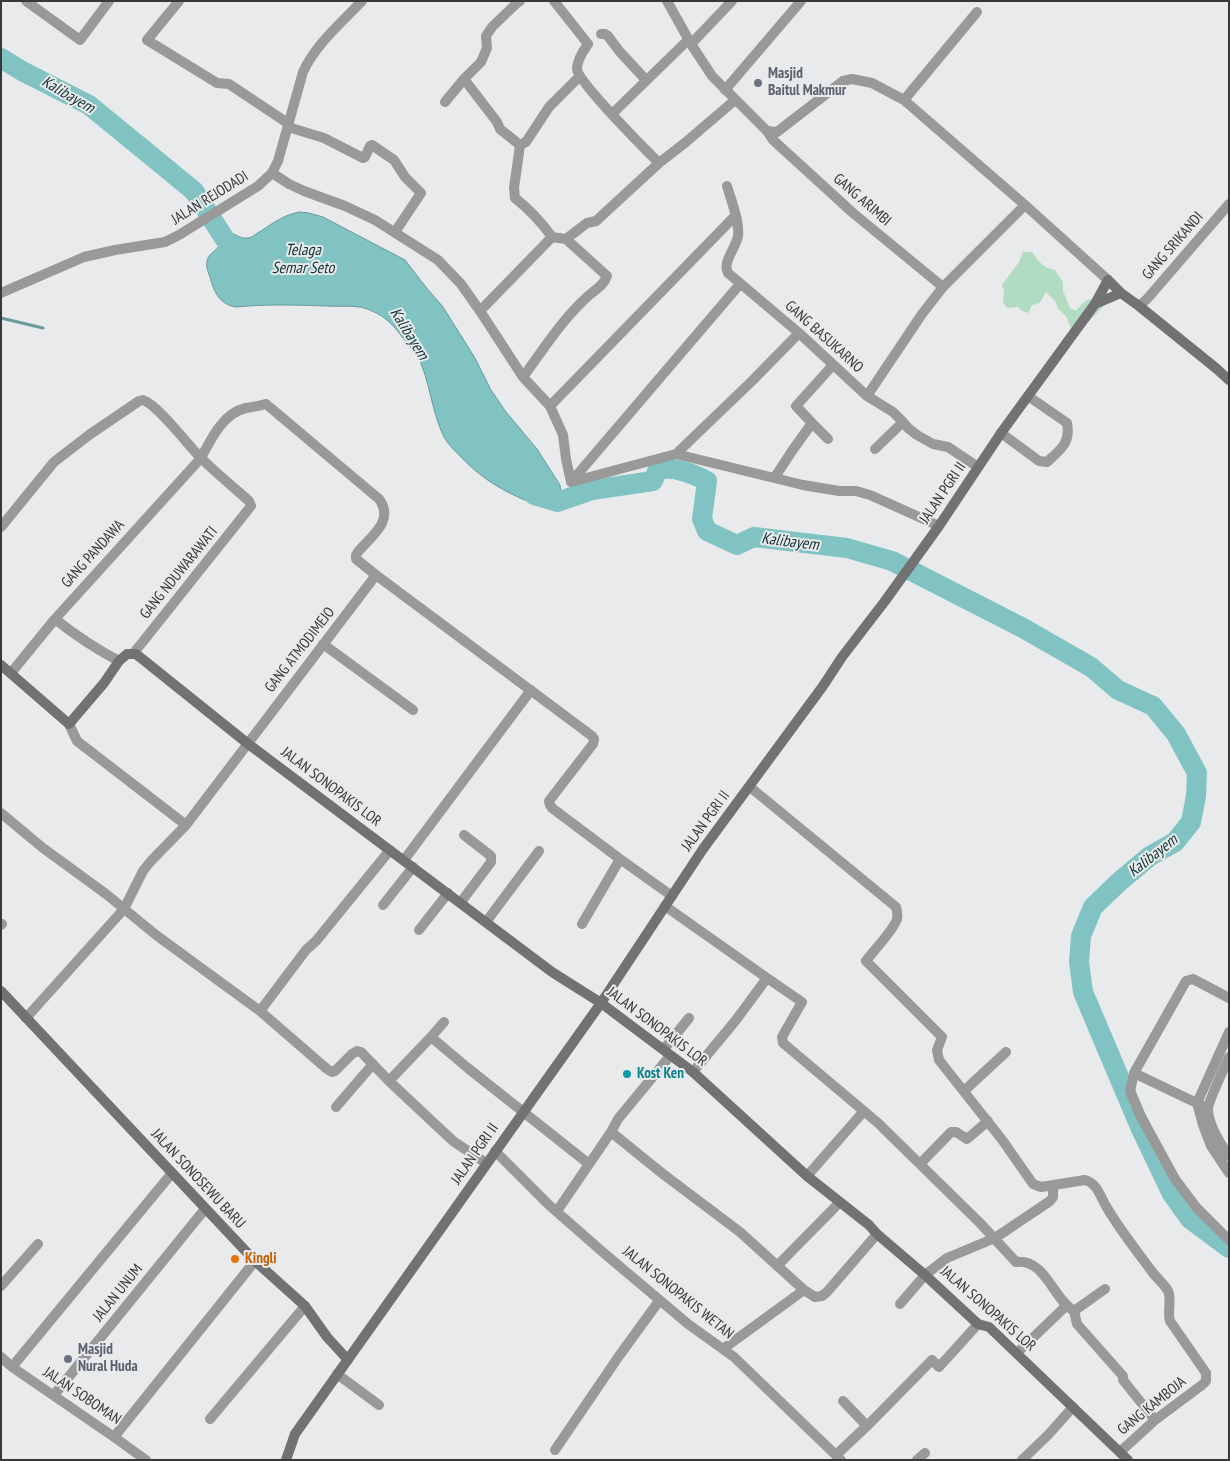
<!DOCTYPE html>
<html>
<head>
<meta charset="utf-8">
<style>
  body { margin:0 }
  #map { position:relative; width:1230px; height:1461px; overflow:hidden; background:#e8eaec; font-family:"PT Sans Narrow",sans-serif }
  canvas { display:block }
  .frame { position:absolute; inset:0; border:2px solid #373839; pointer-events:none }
</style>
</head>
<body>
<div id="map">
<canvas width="1230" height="1461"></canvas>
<div class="frame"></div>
</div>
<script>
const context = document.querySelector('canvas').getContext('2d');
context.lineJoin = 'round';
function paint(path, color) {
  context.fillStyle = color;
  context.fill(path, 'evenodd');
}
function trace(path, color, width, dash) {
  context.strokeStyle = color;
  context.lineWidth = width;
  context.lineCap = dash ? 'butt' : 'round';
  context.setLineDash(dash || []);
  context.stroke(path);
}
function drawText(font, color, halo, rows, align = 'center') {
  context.font = font + ' "PT Sans Narrow",sans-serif';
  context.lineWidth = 4;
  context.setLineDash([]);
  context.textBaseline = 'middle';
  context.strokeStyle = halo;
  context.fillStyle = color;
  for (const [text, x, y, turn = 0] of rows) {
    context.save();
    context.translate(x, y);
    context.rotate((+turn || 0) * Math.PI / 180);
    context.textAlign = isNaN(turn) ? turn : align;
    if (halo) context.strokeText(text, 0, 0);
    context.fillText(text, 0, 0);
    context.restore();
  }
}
const green = new Path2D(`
  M 1023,252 L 1032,252 C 1039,262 1043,268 1055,270 L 1063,282 L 1063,291 L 1070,308 L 1076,311 C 1086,299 1090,295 1105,305 L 1085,325 L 1072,331 L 1066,316 L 1058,309 L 1056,302 L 1046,292 L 1040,303 L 1032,305 L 1028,313 L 1022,311 L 1018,307 L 1007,308 L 1003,302 L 1004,292 L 1002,285 L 1019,262 Z`);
const water = new Path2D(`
  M 300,212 L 309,213 L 323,217 L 405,260 L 425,286 L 443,307 L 475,358 L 491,390 L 506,412 L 537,449 L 560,485 L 561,493 L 557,511 C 519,500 487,485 460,456 C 455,451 449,445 445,439 C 433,416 431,390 422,366 C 418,356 410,347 403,338 C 395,327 385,316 372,311 C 359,304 342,307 327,306 C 297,305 267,304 236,307 C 219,304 214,292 210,277 C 208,272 206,266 207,261 C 208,254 215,252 219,246 L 217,242 C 230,223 234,239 247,238 C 253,238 256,233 261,231 C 273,223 285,214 300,212 Z`);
const stream = new Path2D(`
  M 1,318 L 43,328`);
const river = new Path2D(`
  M 1,58 L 22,71 L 89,105 L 194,191 L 237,258
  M 534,495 L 557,502 L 592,490 L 653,481 L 658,469 C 676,467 691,473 707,481 L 702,519 L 707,531 L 737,545 L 754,537 L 847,548 L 892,561 L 1023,628 L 1091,667 L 1118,690 L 1153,706 L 1176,734 L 1197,773 L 1196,796 L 1191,822 L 1175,842 L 1150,856 L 1119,882 L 1093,907 L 1081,936 L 1079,962 L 1083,992 L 1141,1129 L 1172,1194 L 1190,1219 L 1229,1248`);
const street = new Path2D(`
  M 26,1 L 80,40 L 109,1
  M 179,1 L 147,40 L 217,83 L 229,84 L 289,124
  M 554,1 L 588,44 C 583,51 577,60 577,69 C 578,82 645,149 659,163
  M 667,1 L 691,44 L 712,76 L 767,131 L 773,140 L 853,213 L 943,287
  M 601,34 L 605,34 L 608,36 L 620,52 L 646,80
  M 691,44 L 732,1
  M 464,79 L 497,122 L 500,129 L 520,145 L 514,188 L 515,198 C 529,209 542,223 552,237
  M 725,90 L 801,1
  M 904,100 L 977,12
  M 445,102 L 464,79 L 481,62 L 487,48 L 486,36 L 492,27 L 517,3 L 520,1
  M 612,114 L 688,40
  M 288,127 L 324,138 L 363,158 L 365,157 L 370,146 L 372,145 L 394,160 L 405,177 L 421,193 L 395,232
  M 767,131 L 777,132 L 843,81 L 852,79 L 872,83 L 904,100 L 1025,205 L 1108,280
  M 520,145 L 526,142 L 549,107 L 580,76
  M 272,173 L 289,184 L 304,191 L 345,206 L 375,220 L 438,260 L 461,284 L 480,311 L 523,377 L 550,406 L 563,435 L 566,459 L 571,482
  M 727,186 C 731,200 740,222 738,236 C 736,248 722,262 728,273 L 799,333 L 867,396 L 893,412 L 903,422 L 908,428 L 917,435 L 933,444 L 948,447 L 978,467
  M 566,239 L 587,223 L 596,221 L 659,163 L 686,142 L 735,100
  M 1,293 L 84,257 L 115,250 L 165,242 L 179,235 L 258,186 L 272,173 L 278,161 L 303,72 C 316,44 341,23 362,1
  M 1139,306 L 1147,299 L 1229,204
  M 480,311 L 552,237 L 566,239 L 607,276 C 604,286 593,291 586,298 C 561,321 543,350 523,377
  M 867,396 L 922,314 L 943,287 L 1025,205
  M 550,406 L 735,216
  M 812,423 L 828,439
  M 1001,433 L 1039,461 L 1047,462 C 1060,450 1071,443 1067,423 L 1028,396
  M 875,449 L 903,422
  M 676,454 L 752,381 L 799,333
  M 775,477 L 792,451 L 812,423 L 796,406 L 833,365
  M 571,482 L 676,454 L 803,485 L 839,491 L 856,491 L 870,495 L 939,526
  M 571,482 L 740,284
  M 1,527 L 54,462 L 89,435 L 139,401 L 143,400 C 157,404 188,445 200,457 C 215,472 232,486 249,501 L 251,506 L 141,644 L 136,650 L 136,654
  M 55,619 C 75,635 96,649 119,661
  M 323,644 L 413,710
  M 11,673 L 55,619 L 201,458 C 211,439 223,413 246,408 C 253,407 259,406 266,404 L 379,499 C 395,521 371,536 358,552 L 356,555 L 356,559 L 376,575 L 592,736 L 594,739 L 593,744 L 549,801 L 550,805 L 552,808 L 620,859 L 672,896
  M 69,724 L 77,741 L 186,825
  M 750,787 L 896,907 C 897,911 898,915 897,919 C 893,931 874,950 866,961 L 942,1037 L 937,1050 L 939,1060 L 1003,1141 L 1033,1184 L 1041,1187 L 1085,1180 C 1097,1183 1100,1196 1106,1206 C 1119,1229 1137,1251 1153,1273 C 1158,1279 1164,1284 1168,1291 C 1172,1299 1167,1312 1170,1321 L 1206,1373 L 1206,1381 L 1202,1385 L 1155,1420 L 1120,1452
  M 1,813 L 43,848 L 106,894 L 156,935 L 260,1011 L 327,1069 L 332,1072 L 335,1071 L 352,1054 L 357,1051 L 361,1052 L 389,1081 L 453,1141 L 486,1163
  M 404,860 L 531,690
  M 461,902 L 491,862 L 491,856 L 464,835
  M 383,905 L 413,867
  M 665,906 L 767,978 L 802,1002 L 782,1037 L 783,1043 L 878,1123 L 980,1223 L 1016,1262 C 1046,1259 1052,1298 1074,1311 L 1105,1289
  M 486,922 L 539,851
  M 582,924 L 620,859
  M 1,925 L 2,924
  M 419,930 L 448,893
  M 1229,998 L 1193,979 L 1186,981 L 1134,1073 L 1130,1091 L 1139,1113 L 1175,1179 L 1196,1207 L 1229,1240
  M 260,1011 L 306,950 L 316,941 L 390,850
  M 26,1018 L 124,909 L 143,871 L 151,861 L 186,825 L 376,575
  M 444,1022 L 431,1037 L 469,1069 L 589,1164
  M 1229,1032 L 1197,1103 L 1203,1125 L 1211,1146 L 1229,1173
  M 664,1049 L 689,1018
  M 1229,1057 C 1225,1066 1208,1102 1208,1109 C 1208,1124 1221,1145 1229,1156
  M 693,1072 L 736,1020 L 767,978
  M 1134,1073 L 1203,1106
  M 389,1081 L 431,1037
  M 964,1091 L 1006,1052
  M 336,1107 L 373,1064
  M 611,1132 L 663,1174 L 740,1232 L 804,1290 L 815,1297 L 822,1296 L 827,1292 L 877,1234
  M 495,1151 L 549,1205 L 605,1254 L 688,1324 L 734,1357 L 841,1460
  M 920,1164 L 951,1132 L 956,1132 L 967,1139 L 988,1121
  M 807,1176 L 864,1111
  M 557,1211 L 611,1132 L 618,1119 L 670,1056
  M 777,1266 L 840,1202
  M 1,1286 L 38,1244
  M 900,1304 L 925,1275 L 947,1258 L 995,1238 L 1050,1201 L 1053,1197 L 1053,1185
  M 1074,1311 L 1077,1324 L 1123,1376 L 1123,1380 L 1155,1420
  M 723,1349 L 804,1290
  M 1017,1353 L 1067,1305
  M 1,1357 L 12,1367 L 114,1437 L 146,1460
  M 12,1367 L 172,1173
  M 337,1374 L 379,1405
  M 54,1395 L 205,1209
  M 843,1401 L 867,1426
  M 210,1419 L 305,1306
  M 114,1437 L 255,1261
  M 555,1450 L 619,1356 L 659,1301
  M 836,1455 L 871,1422 L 928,1364 L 932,1360 L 939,1367 L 978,1324
  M 917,1460 L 925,1453
  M 1022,1460 L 1049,1434 L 1073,1407`);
const secondary = new Path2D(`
  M 1095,304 L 1121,293
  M 1,665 L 69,724 L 104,683 L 119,661 L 127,654 L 136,654 L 247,743 L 552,972 L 601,1003 L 693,1072 L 807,1176 L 869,1225 L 877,1234 L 925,1275 L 978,1324 L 989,1327 L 1128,1460
  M 1,991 L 255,1261 L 305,1306 L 327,1337 L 348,1360
  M 286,1460 L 295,1434 L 601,1003 L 703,849 L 823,686 L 842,657 L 885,601 L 939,526 L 1001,433 L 1095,304 L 1108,280 L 1121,293 L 1139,306 L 1217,369 L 1229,380`);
const markers = [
  [758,83,5,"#6b7280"],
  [627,1074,5,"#0f9aa8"],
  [235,1259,5,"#e8710a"],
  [68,1359,5,"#6b7280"]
];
const worshipNames = [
  ["Masjid",768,74],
  ["Baitul Makmur",768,91],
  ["Masjid",78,1350],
  ["Nural Huda",78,1367]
];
const streetNames = [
  ["JALAN REJODADI",210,198,-32],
  ["GANG ARIMBI",862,200,41],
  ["GANG SRIKANDI",1173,246,-49],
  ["GANG BASUKARNO",824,337,42],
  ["JALAN PGRI II",943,493,-56],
  ["GANG PANDAWA",93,554,-48],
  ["GANG NDUWARAWATI",179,573,-51],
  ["GANG ATMODIMEJO",300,650,-52],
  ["JALAN SONOPAKIS LOR",331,787,37],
  ["JALAN PGRI II",706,821,-54],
  ["JALAN SONOPAKIS LOR",657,1027,37],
  ["JALAN PGRI II",475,1154,-55],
  ["JALAN SONOSEWU BARU",198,1179,47],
  ["JALAN UNUM",118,1293,-51],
  ["JALAN SONOPAKIS WETAN",678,1293,39],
  ["JALAN SONOPAKIS LOR",988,1309,41],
  ["JALAN SOBOMAN",82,1396,34],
  ["GANG KAMBOJA",1152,1406,-39]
];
const cultureNames = [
  ["Kost Ken",637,1074]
];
const foodNames = [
  ["Kingli",245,1259]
];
const waterNames = [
  ["Kalibayem",68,95,30],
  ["Telaga",303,250],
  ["Semar Seto",303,268],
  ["Kalibayem",409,334,58],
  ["Kalibayem",790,542,7],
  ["Kalibayem",1153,856,-38]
];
paint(green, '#b1dcc2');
paint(water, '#81c3c3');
trace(water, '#6b999a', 1);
trace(stream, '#6b999a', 3);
trace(river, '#81c3c3', 20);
trace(street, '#99999a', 10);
trace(secondary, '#727274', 10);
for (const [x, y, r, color] of markers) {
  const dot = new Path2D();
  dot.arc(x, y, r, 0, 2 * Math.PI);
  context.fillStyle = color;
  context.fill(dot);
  trace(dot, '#e8eaec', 2);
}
drawText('bold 15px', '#5b616d', '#e8eaec', worshipNames, 'left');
drawText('15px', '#373839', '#e8eaec', streetNames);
drawText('bold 15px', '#0d838f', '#e8eaec', cultureNames, 'left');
drawText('bold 15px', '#c56008', '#e8eaec', foodNames, 'left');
drawText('italic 16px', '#123434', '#e8eaec', waterNames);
</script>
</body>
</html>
